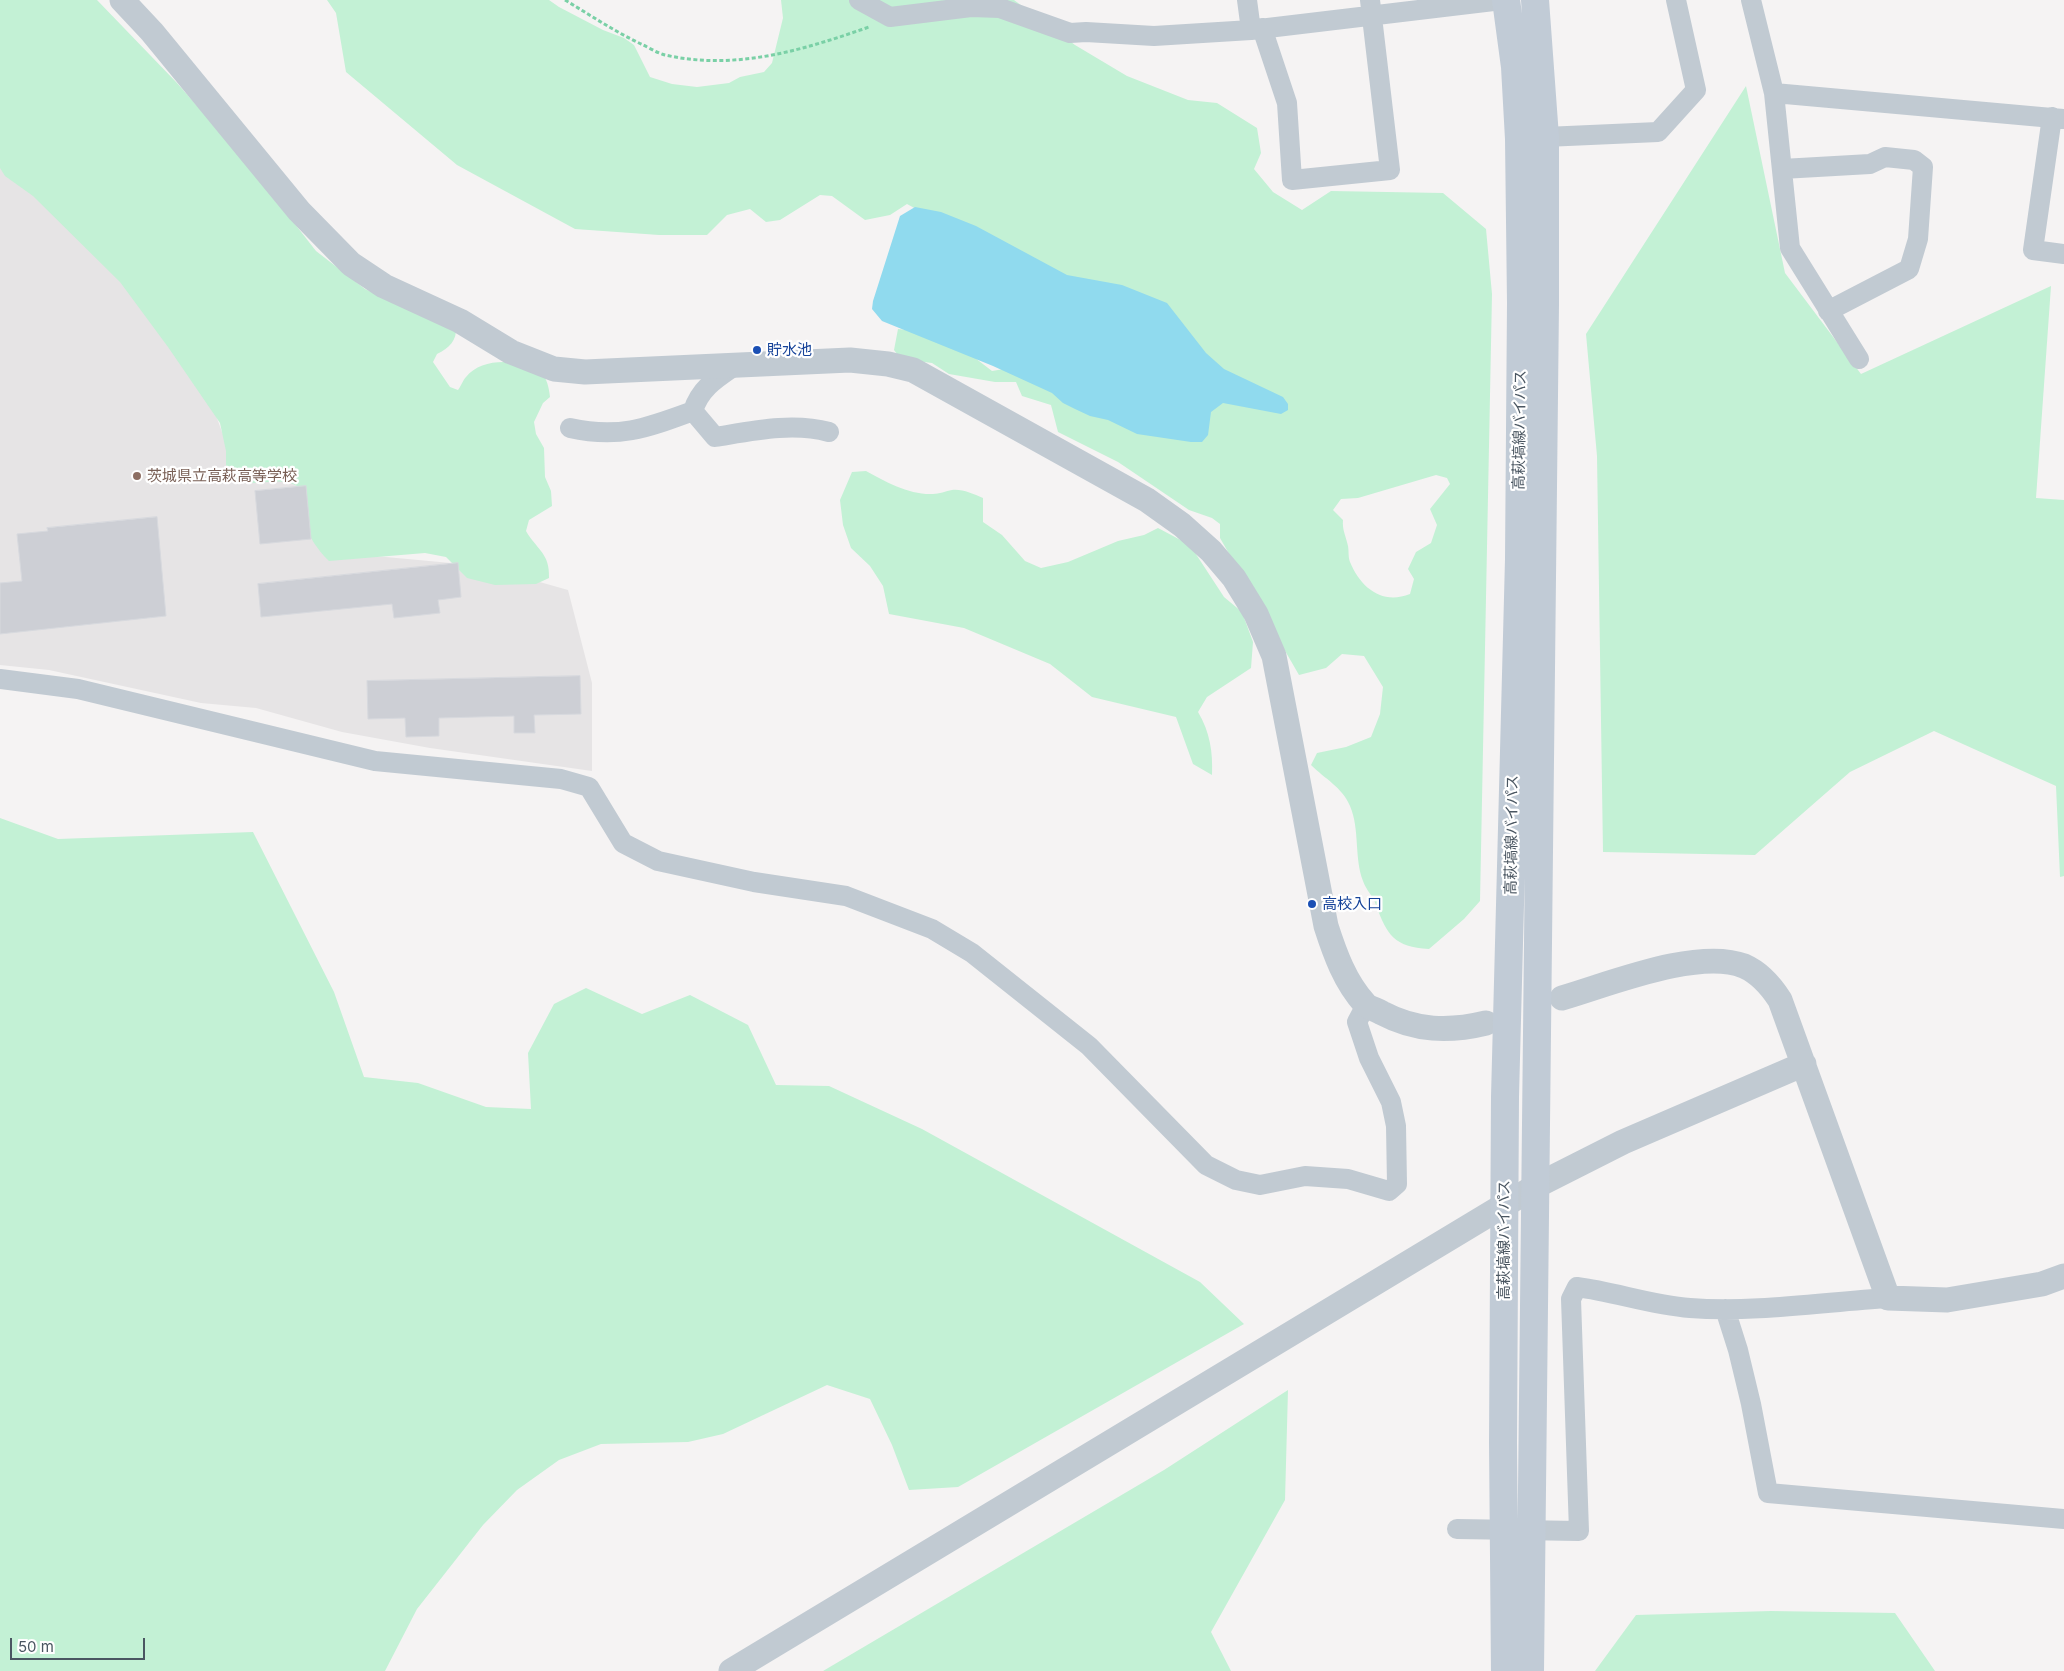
<!DOCTYPE html>
<html>
<head>
<meta charset="utf-8">
<style>
  body { margin:0 }
  #map { position:relative; width:2064px; height:1671px; overflow:hidden; background:#f5f3f3; font-family:Inter,sans-serif }
  canvas { display:block }
  .scale { position:absolute; left:10px; top:1638px; width:135px; height:22px; box-sizing:border-box; border:2px solid #4a5661; border-top:0; padding-left:6px; font-size:15px; line-height:18px; white-space:nowrap; color:#4a5661; -webkit-text-stroke:4px #fff; paint-order:stroke }
</style>
</head>
<body>
<div id="map">
<canvas width="2064" height="1671"></canvas>
<div class="scale">50 m</div>
</div>
<script>
const context = document.querySelector('canvas').getContext('2d');
context.lineJoin = 'round';
function paint(path, color) {
  context.fillStyle = color;
  context.fill(path, 'evenodd');
}
function trace(path, color, width, dash) {
  context.strokeStyle = color;
  context.lineWidth = width;
  context.lineCap = dash ? 'butt' : 'round';
  context.setLineDash(dash || []);
  context.stroke(path);
}
function drawText(font, color, halo, rows, align = 'center') {
  context.font = font + ' Inter,"Noto Sans JP",sans-serif';
  context.lineWidth = 4.5;
  context.setLineDash([]);
  context.textBaseline = 'middle';
  context.strokeStyle = halo;
  context.fillStyle = color;
  for (const [text, x, y, turn = 0] of rows) {
    context.save();
    context.translate(x, y);
    context.rotate((+turn || 0) * Math.PI / 180);
    context.textAlign = isNaN(turn) ? turn : align;
    if (halo) context.strokeText(text, 0, 0);
    context.fillText(text, 0, 0);
    context.restore();
  }
}
const education = new Path2D(`
  M 0,150 L 188,340 L 232,459 L 316,492 L 375,556 L 483,566 L 568,590 L 592,683 L 592,771 L 430,748 L 342,732 L 256,708 L 201,703 L 49,670 L 0,665 Z`);
const green = new Path2D(`
  M 0,0 L 97,0 L 177,83 L 248,164 L 316,251 L 365,289 L 405,308 L 456,327 C 457,341 449,348 437,354 L 433,362 L 450,387 L 458,390 C 461,386 463,380 466,377 C 482,357 520,359 540,372 C 547,377 549,388 550,397 L 543,403 L 534,422 L 536,434 L 544,448 L 545,477 L 551,491 L 552,506 L 529,520 L 526,531 C 537,550 550,553 549,578 L 536,584 L 495,585 L 467,578 L 446,557 L 425,553 L 329,561 C 304,536 304,519 297,486 C 276,474 248,492 226,476 L 226,451 L 220,423 L 168,347 L 120,282 L 33,196 L 5,176 L 0,168 Z
  M 327,0 L 549,0 L 559,7 L 603,30 L 624,38 L 634,45 L 650,77 L 672,84 L 697,87 L 729,83 L 740,77 L 764,72 L 772,63 L 783,18 L 781,0 L 1014,0 L 1075,45 L 1127,76 L 1188,100 L 1217,103 L 1257,128 L 1261,153 L 1254,169 L 1273,192 L 1302,210 L 1331,191 L 1443,193 L 1486,229 L 1492,294 L 1480,901 L 1464,919 L 1429,949 C 1394,947 1387,935 1376,905 C 1373,896 1366,890 1363,881 C 1354,858 1360,829 1350,806 C 1342,787 1325,779 1311,765 L 1317,753 L 1346,747 L 1371,737 L 1380,714 L 1383,687 L 1364,656 L 1342,654 L 1326,668 L 1299,675 L 1220,538 L 1220,524 L 1212,518 L 1189,510 L 1118,462 L 1058,432 L 1051,405 L 1022,396 L 1016,382 L 995,382 L 949,374 L 932,363 L 901,359 L 894,350 L 898,329 C 938,332 961,346 992,371 L 1004,369 L 918,210 L 907,204 L 890,215 L 865,220 L 832,196 L 820,195 L 780,220 L 766,222 L 750,209 L 727,215 L 707,235 L 659,235 L 575,229 L 457,165 L 346,72 L 336,13 ZM 1436,475 L 1447,478 L 1450,484 L 1430,509 L 1437,525 L 1431,543 L 1416,552 L 1408,569 L 1414,579 L 1410,594 C 1382,605 1361,588 1350,562 C 1348,557 1349,551 1348,546 C 1346,536 1342,530 1343,520 L 1333,510 L 1341,499 L 1358,498 Z
  M 1746,86 L 1785,273 L 1861,374 L 2051,286 L 2036,498 L 2064,500 L 2064,876 L 2060,877 L 2056,786 L 1934,731 L 1850,772 L 1755,855 L 1603,852 L 1597,456 L 1586,334 Z
  M 866,471 C 886,482 909,495 933,494 C 939,494 946,491 952,490 C 963,489 973,494 983,498 L 983,522 L 1002,535 L 1025,561 L 1041,568 L 1068,562 L 1118,541 L 1144,535 L 1158,528 L 1190,545 L 1224,597 L 1242,612 L 1253,642 L 1251,668 L 1207,697 L 1198,712 C 1210,732 1213,752 1212,775 L 1193,764 L 1176,717 L 1092,697 L 1050,664 L 964,628 L 889,614 L 883,586 L 870,566 L 851,548 L 843,525 L 840,500 L 852,472 Z
  M 0,818 L 58,839 L 253,832 L 334,992 L 364,1077 L 418,1083 L 486,1107 L 531,1109 L 528,1053 L 554,1004 L 586,988 L 642,1014 L 690,995 L 748,1025 L 776,1085 L 829,1086 L 922,1129 L 1200,1282 L 1244,1324 L 958,1487 L 909,1490 L 892,1445 L 870,1399 L 827,1385 L 723,1434 L 688,1442 L 601,1444 L 559,1460 L 517,1490 L 483,1525 L 417,1609 L 385,1671 L 0,1671 Z
  M 1288,1390 L 1285,1500 L 1211,1632 L 1231,1671 L 823,1671 L 1164,1470 Z
  M 1771,1611 L 1895,1613 L 1935,1671 L 1595,1671 L 1636,1615 Z`);
const water = new Path2D(`
  M 915,207 L 941,212 L 976,226 L 1067,275 L 1122,285 L 1167,303 L 1206,353 L 1224,369 L 1283,397 L 1288,404 L 1288,410 L 1281,414 L 1223,403 L 1211,412 L 1208,435 L 1202,442 L 1191,442 L 1137,434 L 1108,420 L 1090,416 L 1075,409 L 1063,403 L 1052,393 L 993,366 L 882,321 L 872,309 L 873,301 L 900,216 Z`);
const building = new Path2D(`
  M 306,486 L 311,539 L 260,544 L 255,491 Z
  M 157,517 L 166,616 L 0,634 L 0,583 L 22,581 L 17,534 L 48,531 L 47,528 Z
  M 458,563 L 461,597 L 438,600 L 440,613 L 394,618 L 392,604 L 261,617 L 258,584 Z
  M 580,676 L 581,714 L 534,715 L 535,733 L 514,733 L 514,716 L 439,718 L 439,736 L 406,737 L 405,718 L 368,719 L 367,681 Z`);
const path = new Path2D(`
  M 565,0 C 590,15 614,31 641,44 C 648,47 657,53 665,55 C 736,71 803,50 869,27`);
const minor = new Path2D(`
  M 859,0 L 890,17 L 971,7 L 1000,8 L 1070,33 L 1086,32 L 1154,36 L 1251,30 L 1502,0
  M 1247,0 L 1251,30
  M 1751,0 L 1774,93 L 2064,119
  M 1262,28 L 1287,103 L 1292,180 L 1390,170 L 1370,0
  M 1774,93 L 1790,248 L 1859,359
  M 2052,117 L 2033,250 L 2064,254
  M 1545,137 L 1658,132 L 1696,90 L 1676,0
  M 1782,169 L 1870,164 L 1885,157 L 1914,160 L 1923,167 L 1918,239 L 1909,269 L 1828,311
  M 693,411 C 700,388 717,378 736,365
  M 570,428 C 619,439 647,428 693,411 L 715,437 C 752,431 792,422 829,432
  M 0,679 L 78,689 L 375,761 L 561,779 L 589,787 L 623,843 L 658,861 L 754,882 L 846,896 L 932,929 L 972,953 L 1089,1046 L 1206,1165 L 1236,1180 L 1260,1185 L 1305,1176 L 1348,1179 L 1389,1191 L 1397,1184 L 1396,1126 L 1391,1102 L 1369,1058 L 1357,1022 L 1366,1005
  M 1725,1309 L 1738,1350 L 1751,1404 L 1768,1493 L 2064,1519
  M 1457,1529 L 1579,1531 L 1571,1299 L 1577,1287 C 1615,1292 1651,1305 1690,1308 C 1753,1313 1824,1302 1888,1298`);
const tertiary = new Path2D(`
  M 122,0 L 152,32 L 299,211 L 351,264 L 384,286 L 460,321 L 511,352 L 554,369 L 585,372 L 850,360 L 888,364 L 913,370 L 1147,500 L 1182,525 L 1211,551 L 1234,578 L 1256,614 L 1274,656 L 1326,926 C 1335,954 1345,982 1365,1004 C 1369,1008 1377,1010 1382,1013 C 1416,1031 1449,1032 1486,1023
  M 1562,998 C 1610,984 1698,948 1744,966 C 1760,973 1771,986 1780,1000 L 1888,1298 L 1947,1300 L 2042,1284 L 2064,1276
  M 731,1671 L 1536,1186 L 1623,1142 L 1804,1064`);
const secondary = new Path2D(`
  M 1505,1671 L 1503,1442 L 1505,1097 L 1519,559 L 1521,303 L 1519,139 L 1515,67 L 1506,0
  M 1530,1671 L 1545,304 L 1545,137 L 1535,0`);
const markers = [
  [757,350,5,"#1a4fb4"],
  [137,476,5,"#8d6e63"],
  [1312,904,5,"#1a4fb4"]
];
const transitNames = [
  ["貯水池",767,350],
  ["高校入口",1322,904]
];
const streetNames = [
  ["高萩塙線バイパス",1520,430,-89],
  ["高萩塙線バイパス",1512,835,-89],
  ["高萩塙線バイパス",1504,1240,-90]
];
const educationNames = [
  ["茨城県立高萩高等学校",147,476]
];
paint(education, '#e6e4e5');
paint(green, '#c3f1d5');
paint(water, '#90daee');
paint(building, '#cdcfd5');
trace(building, '#d7d9de', 1);
trace(path, '#7ad0a6', 3, [4, 2.5]);
trace(minor, '#c1cad2', 20);
trace(tertiary, '#c1cad2', 25);
trace(secondary, '#c1cbd6', 28);
for (const [x, y, r, color] of markers) {
  const dot = new Path2D();
  dot.arc(x, y, r, 0, 2 * Math.PI);
  context.fillStyle = color;
  context.fill(dot);
  trace(dot, '#fff', 2);
}
drawText('15px', '#164399', '#fff', transitNames, 'left');
drawText('15px', '#4a5661', '#fff', streetNames);
drawText('15px', '#785e54', '#fff', educationNames, 'left');
</script>
</body>
</html>
